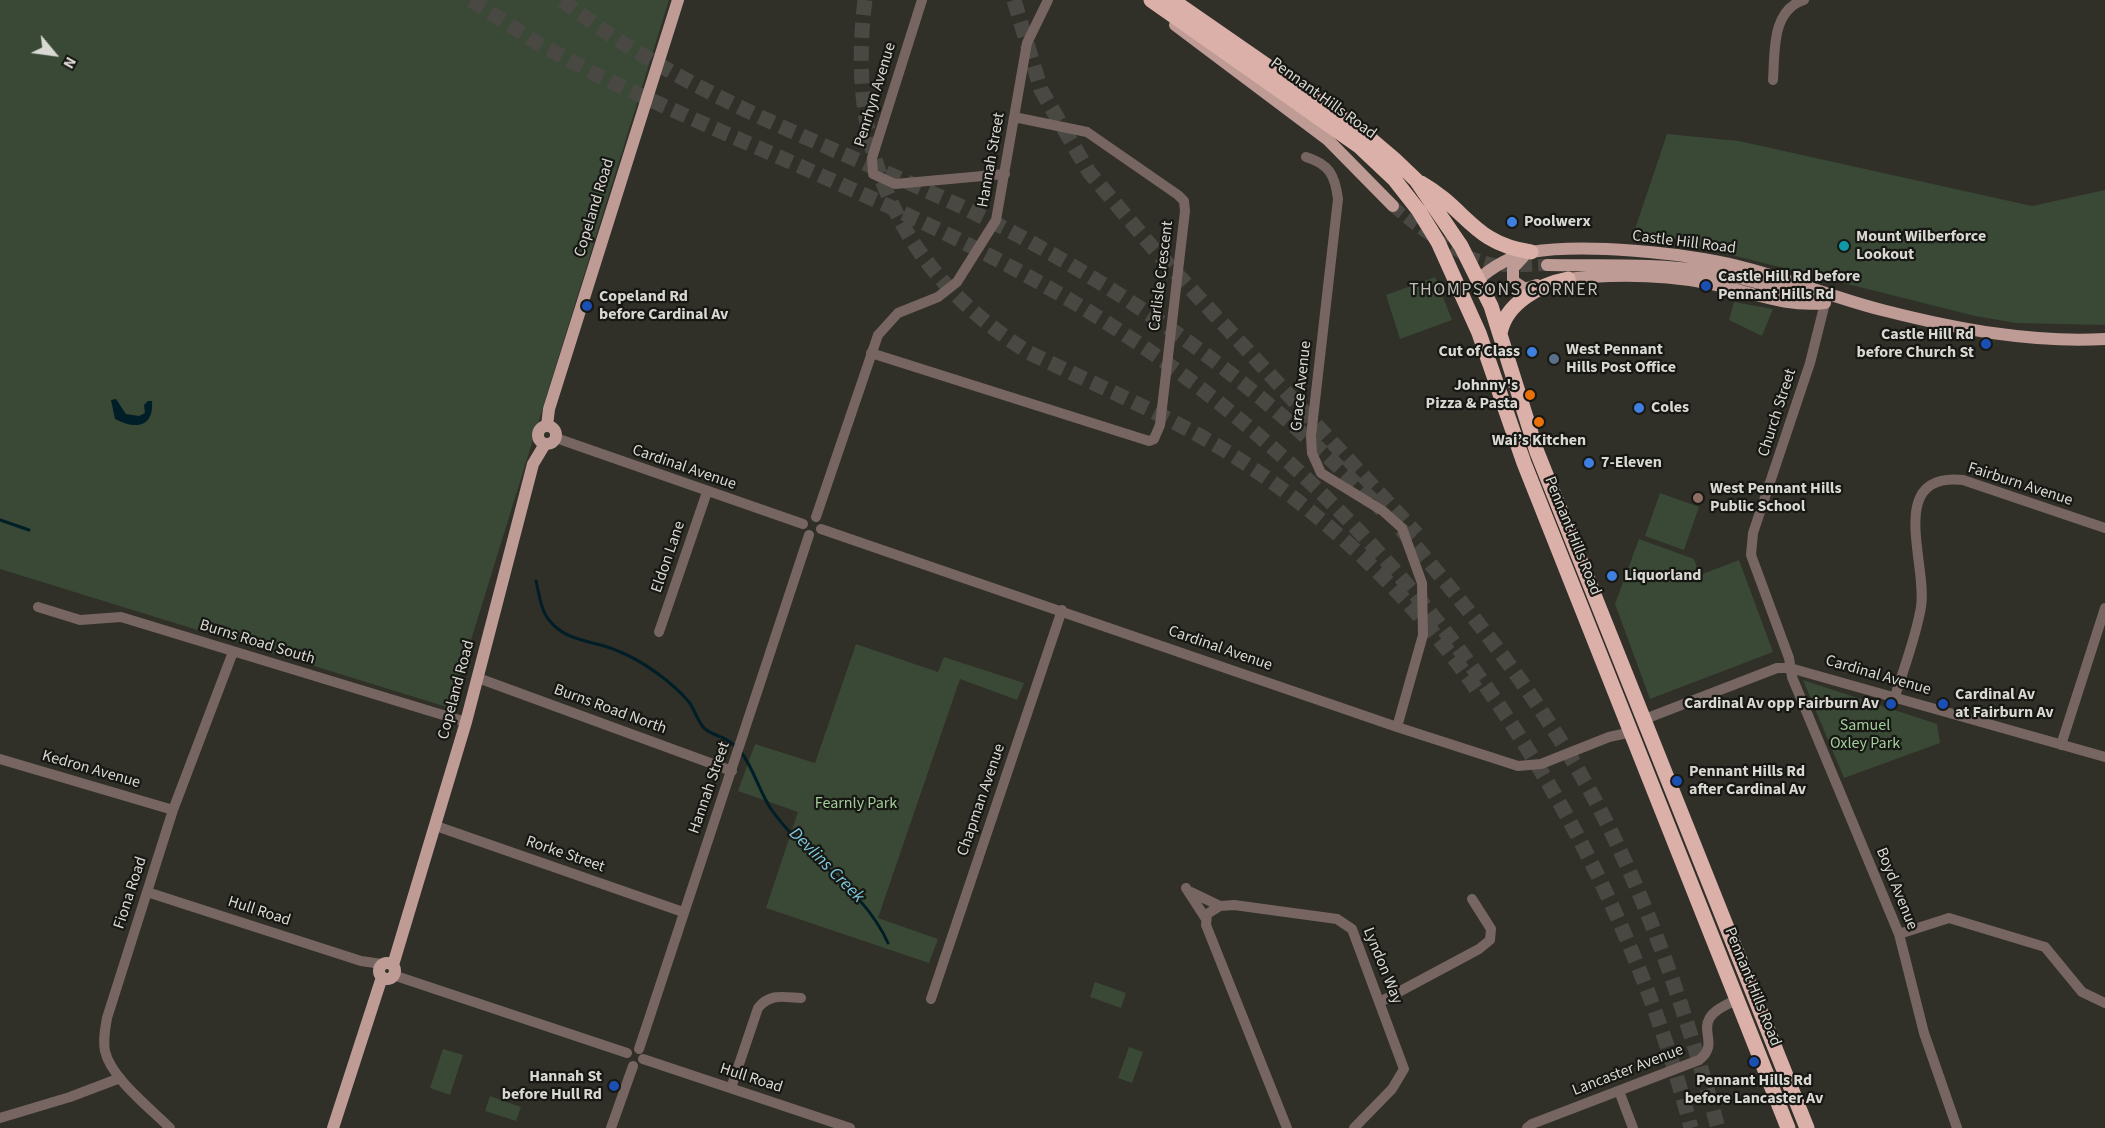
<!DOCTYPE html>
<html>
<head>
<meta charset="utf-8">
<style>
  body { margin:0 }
  #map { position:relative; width:2105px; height:1128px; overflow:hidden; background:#302f28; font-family:"Source Sans 3",sans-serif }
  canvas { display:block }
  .north { position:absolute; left:24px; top:24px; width:60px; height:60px; -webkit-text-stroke:4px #171713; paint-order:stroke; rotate:119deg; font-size:16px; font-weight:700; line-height:24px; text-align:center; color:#d9d8d3 }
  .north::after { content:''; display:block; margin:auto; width:21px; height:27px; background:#d9d8d3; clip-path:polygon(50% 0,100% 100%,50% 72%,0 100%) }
</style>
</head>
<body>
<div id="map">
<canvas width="2105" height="1128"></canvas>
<div class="north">N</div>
</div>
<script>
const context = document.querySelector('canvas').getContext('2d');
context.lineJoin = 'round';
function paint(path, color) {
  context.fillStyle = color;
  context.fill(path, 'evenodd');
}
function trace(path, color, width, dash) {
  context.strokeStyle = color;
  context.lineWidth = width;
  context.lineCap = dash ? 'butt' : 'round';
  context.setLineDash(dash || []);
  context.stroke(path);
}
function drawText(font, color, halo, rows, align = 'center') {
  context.font = font + ' "Source Sans 3",sans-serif';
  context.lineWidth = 4.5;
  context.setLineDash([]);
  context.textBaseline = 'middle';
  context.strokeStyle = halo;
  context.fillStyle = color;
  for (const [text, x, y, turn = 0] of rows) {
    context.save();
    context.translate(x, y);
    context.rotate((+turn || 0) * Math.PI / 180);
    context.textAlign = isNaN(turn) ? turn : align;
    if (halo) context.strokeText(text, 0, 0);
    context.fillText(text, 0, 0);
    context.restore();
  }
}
const green = new Path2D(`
  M 0,0 L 669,0 L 450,708 L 0,569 Z
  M 1667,134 L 1739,141 L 2032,206 L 2105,190 L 2105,325 L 2016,323 L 1975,316 L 1692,245 L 1671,238 L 1633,235 Z
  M 1435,277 L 1452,320 L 1400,339 L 1386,295 Z
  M 1734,302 L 1773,309 L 1762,336 L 1729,320 Z
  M 1660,493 L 1699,507 L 1684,550 L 1645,536 Z
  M 1639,539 L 1694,559 L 1700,575 L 1739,560 L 1773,652 L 1650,699 L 1615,604 Z
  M 856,644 L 938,672 L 944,657 L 1024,683 L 1017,700 L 960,679 L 878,918 L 938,939 L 929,963 L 766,908 L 798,812 L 738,791 L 755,744 L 815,763 Z
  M 1803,680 L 1937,724 L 1940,743 L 1844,778 Z
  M 1095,982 L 1126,993 L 1121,1008 L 1090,997 Z
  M 1129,1047 L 1143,1052 L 1132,1083 L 1118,1078 Z
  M 443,1049 L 463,1055 L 450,1095 L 430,1088 Z
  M 490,1096 L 521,1107 L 516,1121 L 485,1111 Z`);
const water = new Path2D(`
  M 116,399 L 126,414 L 139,416 L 145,413 L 144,405 L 148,401 L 152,401 C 154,429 134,429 115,419 L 111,400 Z`);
const stream = new Path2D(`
  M 0,520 L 29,530
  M 536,581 C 539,593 541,611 549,620 C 567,643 594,640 618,651 C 643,661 672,682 689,702 C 695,710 698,723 705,729 C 715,737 725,735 736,747
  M 741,752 C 754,769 759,791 771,809 C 806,859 863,887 888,943`);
const majorTunnel = new Path2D(`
  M 1393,206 C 1423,233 1462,260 1504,266 C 1518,267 1533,265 1547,265`);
const highwayTunnel = new Path2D(`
  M 471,0 L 539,44 L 595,74 C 750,148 914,209 1063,296 C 1372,476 1602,783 1691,1128
  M 562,0 C 679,92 822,142 956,204 C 1116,280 1259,383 1382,510
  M 865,0 C 846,150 899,271 1028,352 C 1091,383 1156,410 1216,445 C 1319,507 1411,594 1479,693
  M 1014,0 L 1041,90 L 1089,172 L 1153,248 L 1417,534
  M 1401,529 C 1483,625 1562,727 1616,842 C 1659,932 1692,1032 1718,1128`);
const minor = new Path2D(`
  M 922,0 L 872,158 L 873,174 L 895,184 L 1005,174
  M 1773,80 C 1775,53 1771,10 1804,0
  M 1306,157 C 1329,164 1335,175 1338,199 L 1311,436 L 1312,453 L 1321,473 L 1383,511 L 1402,528 L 1422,583 L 1423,635 L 1397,727
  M 1825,303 L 1810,363 L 1753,533 L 1751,555 L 1789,658 L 1792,677 L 1899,934 L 1924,1033 L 1957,1128
  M 871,353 L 1149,441 L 1154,439 L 1160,425 L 1185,211 L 1184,201 L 1178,195 L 1087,132 L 1014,117
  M 556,438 L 803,524
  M 816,517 L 878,335 L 898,313 L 938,297 L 957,282 L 996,220 L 1027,43 L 1048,0
  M 821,529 L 1397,727 L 1518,766 L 1541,764 L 1609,737 L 1632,732
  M 38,607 L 80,620 L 121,617 L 466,722
  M 659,632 L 707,492
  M 478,678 L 732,771
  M 1895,696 C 1904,668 1916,637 1921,607 C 1928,564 1885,472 1963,480 L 2105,528
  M 1645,719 L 1777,668 L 1790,668 L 2105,757
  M 2061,745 L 2105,608
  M 0,759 L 173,810
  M 436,826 L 683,912
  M 1186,888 L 1206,919
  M 147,892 L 361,961 L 382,964
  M 1191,892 L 1220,906
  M 1899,934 L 1949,918 L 2045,947 L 2082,992 L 2105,1003
  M 393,975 L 627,1053
  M 931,999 L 1062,610
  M 1380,1002 L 1479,949 L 1490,940 L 1491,929 L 1472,899
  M 639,1049 L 809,535
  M 643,1059 L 850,1128
  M 731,1088 L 758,1008 C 770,993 783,997 801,998
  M 1619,1091 L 1633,1128
  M 0,1118 L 70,1097 L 120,1078
  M 170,1128 C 150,1108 111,1078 105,1051 C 103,1040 105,1029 107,1018 L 173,810 L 233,652
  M 611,1128 L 633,1066
  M 1287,1128 L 1206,925 L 1207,914 L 1220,906 L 1234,905 L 1337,919 L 1352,929 L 1404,1069 L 1392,1089 L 1354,1128
  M 1527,1128 L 1532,1124 L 1699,1060 C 1726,1039 1681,1022 1737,1000`);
const major = new Path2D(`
  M 1175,25 L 1328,140 L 1393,206
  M 1524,256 L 1513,268 L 1513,281 L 1525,289 L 1537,285
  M 1547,265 C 1601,266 1654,263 1707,271 C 1744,277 1778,289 1813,300
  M 1479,279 C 1492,267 1513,255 1531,252 C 1585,243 1684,253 1738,266 C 1788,278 1836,299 1886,311 C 1957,329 2031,343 2105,339
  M 1560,280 C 1609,274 1658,274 1707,283 C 1746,290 1785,308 1825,303
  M538 435a9 9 0 1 1 18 0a9 9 0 1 1-18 0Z
  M 547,426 L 549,409 L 678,0
  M379 971a8 8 0 1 1 16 0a8 8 0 1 1-16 0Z
  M 393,965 L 466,722 L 533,464 L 545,444
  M 333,1128 L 382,977`);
const highway = new Path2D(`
  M 1151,0 L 1359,146 L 1394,179 L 1419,211 L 1438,242 L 1479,333 L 1524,463 L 1788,1128
  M 1172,0 L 1361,131 L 1394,159 L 1416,180 L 1461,246 L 1491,306 L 1537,452 L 1807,1128
  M 1421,183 C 1468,210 1472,243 1531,252
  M 1500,334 C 1505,303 1541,284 1568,279`);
const markers = [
  [1512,222,6,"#3f7fe0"],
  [1844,246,6,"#0f9aa8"],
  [1706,286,6,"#1a4fb4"],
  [587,306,6,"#1a4fb4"],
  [1986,344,6,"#1a4fb4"],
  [1532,352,6,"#3f7fe0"],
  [1554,359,6,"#5c6f8a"],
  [1530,395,6,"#e8710a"],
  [1639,408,6,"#3f7fe0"],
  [1539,422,6,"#e8710a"],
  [1589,463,6,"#3f7fe0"],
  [1698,498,6,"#8d6e63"],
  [1612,576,6,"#3f7fe0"],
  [1891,704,6,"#1a4fb4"],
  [1943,704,6,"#1a4fb4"],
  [1677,781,6,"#1a4fb4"],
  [1754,1062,6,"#1a4fb4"],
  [614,1086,6,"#1a4fb4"]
];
const streetNames = [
  ["Penrhyn Avenue",876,95,-73],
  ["Pennant Hills Road",1323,99,36],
  ["Hannah Street",992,160,-80],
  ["Copeland Road",595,208,-73],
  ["Castle Hill Road",1684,243,7],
  ["Carlisle Crescent",1162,276,-83],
  ["Grace Avenue",1302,386,-84],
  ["Church Street",1778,413,-72],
  ["Cardinal Avenue",684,468,19],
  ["Fairburn Avenue",2020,485,18],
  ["Pennant Hills Road",1572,536,68],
  ["Eldon Lane",669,557,-71],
  ["Burns Road South",257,643,17],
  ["Cardinal Avenue",1220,649,19],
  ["Cardinal Avenue",1878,676,16],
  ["Copeland Road",457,690,-75],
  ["Burns Road North",610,710,20],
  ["Kedron Avenue",91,770,16],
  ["Hannah Street",710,788,-71],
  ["Chapman Avenue",982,800,-71],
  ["Rorke Street",565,855,19],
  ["Boyd Avenue",1896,889,68],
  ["Fiona Road",131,893,-72],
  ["Hull Road",259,912,18],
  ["Lyndon Way",1382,966,68],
  ["Pennant Hills Road",1752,987,68],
  ["Lancaster Avenue",1628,1071,-21],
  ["Hull Road",751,1079,18]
];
const poiNames = [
  ["Poolwerx",1524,222],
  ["Mount Wilberforce",1856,237],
  ["Lookout",1856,255],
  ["Castle Hill Rd before",1718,277],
  ["Pennant Hills Rd",1718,295],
  ["Copeland Rd",599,297],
  ["before Cardinal Av",599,315],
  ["Castle Hill Rd",1974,335,"right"],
  ["before Church St",1974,353,"right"],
  ["West Pennant",1566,350],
  ["Hills Post Office",1566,368],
  ["Cut of Class",1520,352,"right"],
  ["Johnny's",1518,386,"right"],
  ["Pizza & Pasta",1518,404,"right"],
  ["Coles",1651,408],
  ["Wai’s Kitchen",1539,441,"center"],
  ["7-Eleven",1601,463],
  ["West Pennant Hills",1710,489],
  ["Public School",1710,507],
  ["Liquorland",1624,576],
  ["Cardinal Av",1955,695],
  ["at Fairburn Av",1955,713],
  ["Cardinal Av opp Fairburn Av",1879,704,"right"],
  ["Pennant Hills Rd",1689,772],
  ["after Cardinal Av",1689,790],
  ["Hannah St",602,1077,"right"],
  ["before Hull Rd",602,1095,"right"],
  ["Pennant Hills Rd",1754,1081,"center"],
  ["before Lancaster Av",1754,1099,"center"]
];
const parkNames = [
  ["Samuel",1865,726],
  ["Oxley Park",1865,744],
  ["Fearnly Park",856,804]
];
const neighbourhoodNames = [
  ["THOMPSONS CORNER",1504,291]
];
const waterNames = [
  ["Devlins Creek",826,866,45]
];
paint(green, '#394936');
paint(water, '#001e27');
trace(stream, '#001e27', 3);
trace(majorTunnel, '#494842', 12, [12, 6]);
trace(highwayTunnel, '#494842', 15, [15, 8]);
trace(minor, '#776562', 10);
trace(major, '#bf9b95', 12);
trace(highway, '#dbb0a9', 15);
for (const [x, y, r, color] of markers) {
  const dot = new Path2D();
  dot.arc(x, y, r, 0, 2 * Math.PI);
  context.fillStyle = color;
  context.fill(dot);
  trace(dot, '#171713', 2);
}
drawText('16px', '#d9d8d3', '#171713', streetNames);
drawText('bold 16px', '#d9d8d3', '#171713', poiNames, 'left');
drawText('16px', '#a3cc9a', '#171713', parkNames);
context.letterSpacing = '1.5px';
drawText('18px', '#c1bfb6', '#171713', neighbourhoodNames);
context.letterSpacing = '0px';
drawText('italic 18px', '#7ecbe1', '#171713', waterNames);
</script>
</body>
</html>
